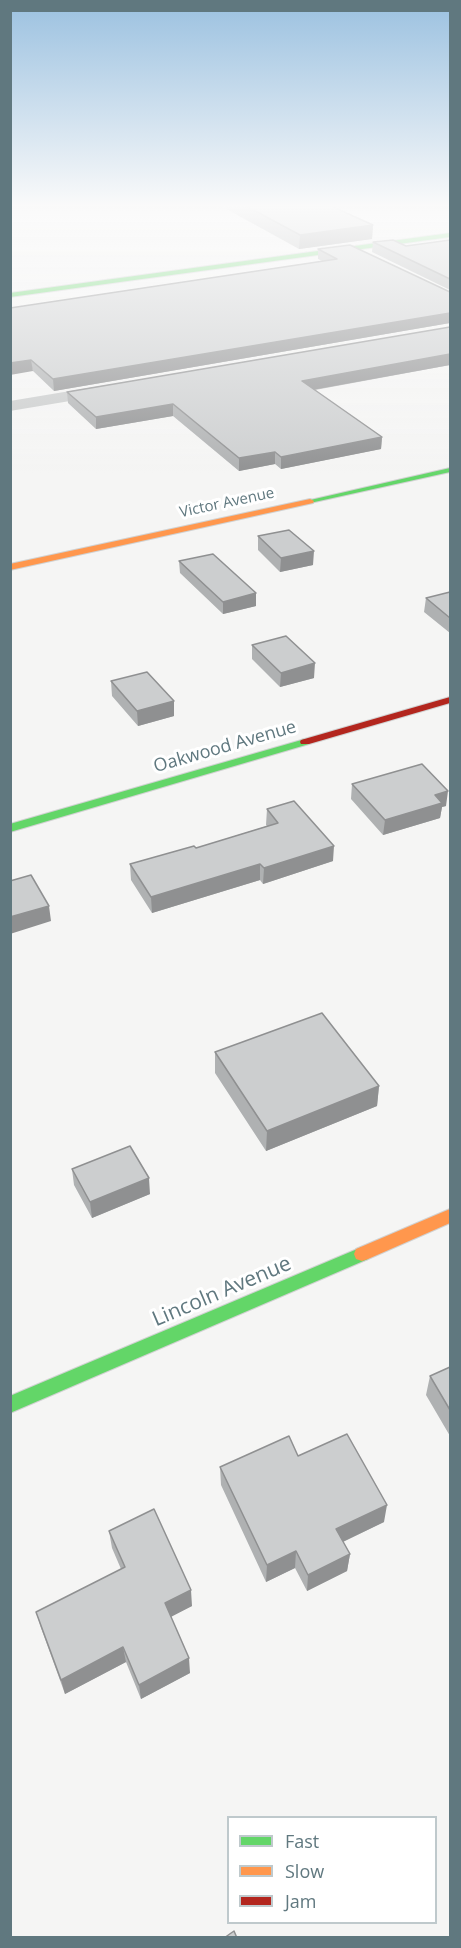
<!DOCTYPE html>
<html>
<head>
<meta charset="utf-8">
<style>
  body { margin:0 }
  #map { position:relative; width:461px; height:1948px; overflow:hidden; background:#f5f5f4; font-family:"Open Sans",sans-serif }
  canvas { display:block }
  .frame { position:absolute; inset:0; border:12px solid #60787f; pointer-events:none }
  .legend { position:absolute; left:227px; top:1816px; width:210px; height:108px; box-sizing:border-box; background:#fff; border:2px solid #bfc9cc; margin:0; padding:8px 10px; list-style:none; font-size:18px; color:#60787f }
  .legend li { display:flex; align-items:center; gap:12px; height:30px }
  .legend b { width:30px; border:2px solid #bfc9cc }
</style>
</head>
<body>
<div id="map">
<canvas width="461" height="1948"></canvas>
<div class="frame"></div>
<ul class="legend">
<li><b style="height:8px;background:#63d668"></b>Fast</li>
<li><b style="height:8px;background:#ff974d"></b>Slow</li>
<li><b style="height:8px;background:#b3261e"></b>Jam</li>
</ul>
</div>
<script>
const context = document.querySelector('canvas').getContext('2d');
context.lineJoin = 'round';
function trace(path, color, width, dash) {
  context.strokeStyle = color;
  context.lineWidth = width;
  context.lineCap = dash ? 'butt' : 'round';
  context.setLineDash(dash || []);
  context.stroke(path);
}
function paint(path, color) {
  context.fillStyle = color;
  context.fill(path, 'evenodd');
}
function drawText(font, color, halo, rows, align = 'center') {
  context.font = font + ' "Open Sans",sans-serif';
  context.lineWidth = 6;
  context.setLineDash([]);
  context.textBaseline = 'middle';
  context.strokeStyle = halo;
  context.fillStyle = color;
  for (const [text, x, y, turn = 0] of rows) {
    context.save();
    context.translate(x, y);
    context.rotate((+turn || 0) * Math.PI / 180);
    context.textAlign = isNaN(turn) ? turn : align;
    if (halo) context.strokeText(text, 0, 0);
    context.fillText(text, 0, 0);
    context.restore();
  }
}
const street = new Path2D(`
  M 112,384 L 121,389 L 118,393 L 10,411 L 10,401 Z`);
const fast = new Path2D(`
  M 450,233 L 450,237 L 10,297 L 10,293 Z
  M 450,468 L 450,472 L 310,503 L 306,501 Z
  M 305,739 L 309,740 L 309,744 L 10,832 L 10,824 Z
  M 362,1247 L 368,1249 L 370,1254 L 368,1259 L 10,1413 L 10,1396 Z`);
const slow = new Path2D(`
  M 310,499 L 314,501 L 313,503 L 10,570 L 10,564 Z
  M 450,1209 L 450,1223 L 368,1259 L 362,1261 L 356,1259 L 354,1254 L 356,1249 Z`);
const jam = new Path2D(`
  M 450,697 L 450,703 L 309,744 L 301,744 L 300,742 L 301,740 Z`);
const wall = new Path2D(`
  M 221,206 L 331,206 L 373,225 L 372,239 L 299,249 Z
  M 450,240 L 450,290 L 372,252 L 373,242 L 406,246 Z
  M 318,249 L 450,292 L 450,323 L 54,391 L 33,371 L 10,308 L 322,261 L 318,259 Z
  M 450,327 L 450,365 L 315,390 L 382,437 L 381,449 L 281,469 L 275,464 L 239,471 L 173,416 L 96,429 L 68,403 L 67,392 Z
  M 258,536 L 313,565 L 280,572 L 258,550 Z
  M 179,561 L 256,593 L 256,606 L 223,614 L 180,573 Z
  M 450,592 L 450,633 L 424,612 L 426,598 Z
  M 252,645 L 314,678 L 280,687 L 252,659 Z
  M 111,681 L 174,701 L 174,716 L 138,726 L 112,696 Z
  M 352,784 L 446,806 L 442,807 L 440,818 L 383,835 L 351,799 Z
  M 267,809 L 333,861 L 263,884 L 260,880 L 152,913 L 131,880 L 130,864 L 196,848 L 267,826 L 266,825 Z
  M 215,1052 L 379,1086 L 377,1106 L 266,1151 L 215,1073 Z
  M 72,1169 L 150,1194 L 92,1218 L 74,1185 Z
  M 450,1367 L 450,1436 L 426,1395 L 430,1376 Z
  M 298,1456 L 384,1522 L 343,1542 L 350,1554 L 347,1571 L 307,1591 L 295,1568 L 266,1582 L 221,1485 L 220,1467 Z
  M 109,1531 L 192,1606 L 171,1616 L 190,1673 L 141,1699 L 126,1662 L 65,1694 L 41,1628 L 36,1612 L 121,1569 L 112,1548 Z`);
const shadedWall = new Path2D(`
  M 373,225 L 372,239 L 299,249 L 300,235 Z
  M 450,313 L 450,323 L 54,391 L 53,379 Z
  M 450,354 L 450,365 L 301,392 L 302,381 Z
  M 31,360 L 33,371 L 10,375 L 10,363 Z
  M 173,404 L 173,416 L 96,429 L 96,417 Z
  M 382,437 L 381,449 L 281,469 L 281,457 Z
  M 275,452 L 275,464 L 239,471 L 239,458 Z
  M 314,551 L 313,565 L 280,572 L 281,558 Z
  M 256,593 L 256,606 L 223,614 L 223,602 Z
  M 315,663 L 314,678 L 280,687 L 281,673 Z
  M 174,701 L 174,716 L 138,726 L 137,711 Z
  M 448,791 L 446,806 L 442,807 L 440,818 L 383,835 L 385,820 L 435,795 Z
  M 334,846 L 333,861 L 263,884 L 264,868 Z
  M 260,864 L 260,880 L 152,913 L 151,897 Z
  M 49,906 L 51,921 L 10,934 L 10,917 Z
  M 379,1086 L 377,1106 L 266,1151 L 267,1131 Z
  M 149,1178 L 150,1194 L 92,1218 L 90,1202 Z
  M 387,1505 L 384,1522 L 334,1546 L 336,1529 Z
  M 296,1551 L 295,1568 L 266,1582 L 267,1565 Z
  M 350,1554 L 347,1571 L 307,1591 L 308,1575 Z
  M 191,1590 L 192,1606 L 167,1619 L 165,1603 Z
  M 123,1647 L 126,1662 L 65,1694 L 61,1680 Z
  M 189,1658 L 190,1673 L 141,1699 L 139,1685 Z`);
const building = new Path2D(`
  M 246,206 L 331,206 L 373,225 L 300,235 Z
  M 393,240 L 406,246 L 450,240 L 450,279 L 373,242 Z
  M 350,245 L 450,292 L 450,313 L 53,379 L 31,360 L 10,363 L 10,308 L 337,259 L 318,249 Z
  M 450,327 L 450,354 L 302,381 L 382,437 L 281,457 L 275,452 L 239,458 L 173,404 L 96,417 L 67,392 Z
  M 289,530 L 314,551 L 281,558 L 258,536 Z
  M 213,554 L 256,593 L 223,602 L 179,561 Z
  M 450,592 L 450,618 L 426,598 Z
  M 286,636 L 315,663 L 281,673 L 252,645 Z
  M 147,672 L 174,701 L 137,711 L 111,681 Z
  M 422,764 L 448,791 L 435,795 L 442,803 L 385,820 L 352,784 Z
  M 294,801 L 334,846 L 264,868 L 260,864 L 151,897 L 130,864 L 194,846 L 196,848 L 278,823 L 267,809 Z
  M 31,875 L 49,906 L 10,917 L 10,881 Z
  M 322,1013 L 379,1086 L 267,1131 L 215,1052 Z
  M 130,1146 L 149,1178 L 90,1202 L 72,1169 Z
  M 450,1367 L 450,1410 L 430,1376 Z
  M 347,1434 L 387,1505 L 336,1529 L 350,1554 L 308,1575 L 296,1551 L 267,1565 L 220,1467 L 289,1436 L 298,1456 Z
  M 154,1509 L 191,1590 L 165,1603 L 189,1658 L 139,1685 L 123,1647 L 61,1680 L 36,1612 L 125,1567 L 109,1531 Z
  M 234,1931 L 237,1938 L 224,1938 Z`);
const farStreetnames = [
  ["Victor Avenue",227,503,-12]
];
const streetNames = [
  ["Oakwood Avenue",225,747,-16]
];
const nearStreetnames = [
  ["Lincoln Avenue",222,1292,-23]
];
trace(fast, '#d1d2d2', 2);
trace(slow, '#d1d2d2', 2);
trace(jam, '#d1d2d2', 2);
paint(street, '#c8caca');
paint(fast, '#63d668');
paint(slow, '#ff974d');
paint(jam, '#b3261e');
paint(wall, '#afb1b2');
paint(shadedWall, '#8f9091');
paint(building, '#cccecf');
trace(building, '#8f9091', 1.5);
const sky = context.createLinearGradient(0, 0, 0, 479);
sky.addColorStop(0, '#9bc1e0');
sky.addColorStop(0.43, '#fafafa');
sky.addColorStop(1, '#fafafa00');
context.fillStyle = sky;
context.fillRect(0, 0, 461, 479);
drawText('15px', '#60787f', '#fff', farStreetnames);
drawText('18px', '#60787f', '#fff', streetNames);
drawText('21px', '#60787f', '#fff', nearStreetnames);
</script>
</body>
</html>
